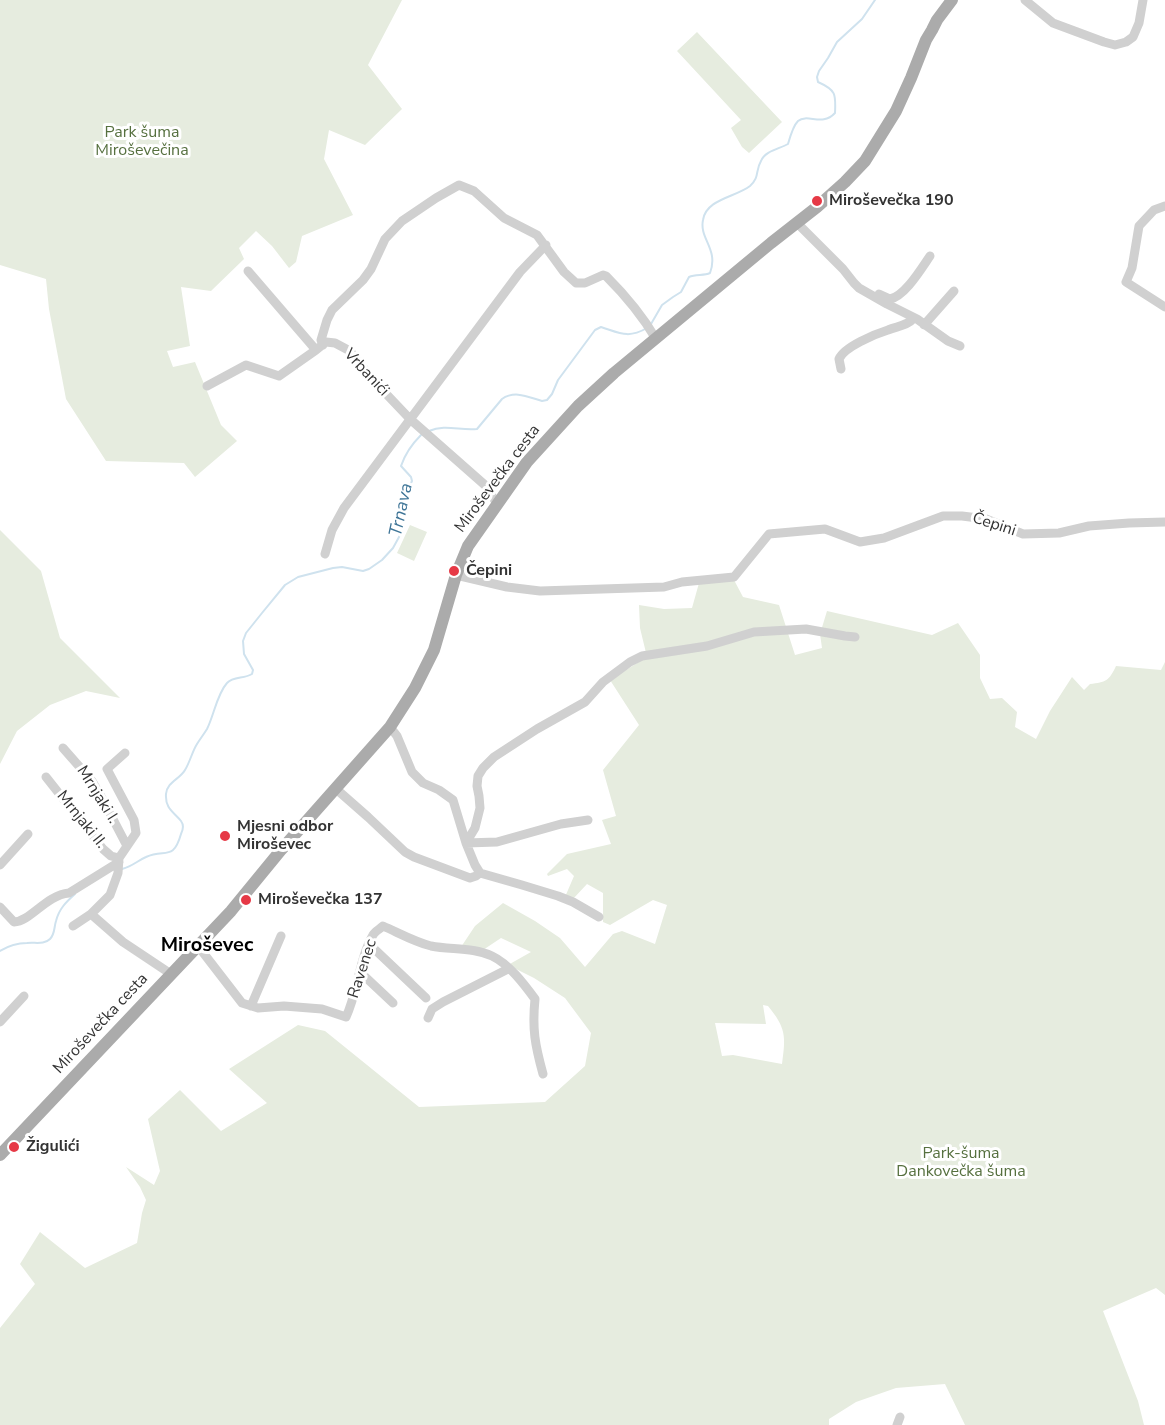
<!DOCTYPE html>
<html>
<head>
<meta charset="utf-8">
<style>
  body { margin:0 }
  canvas { display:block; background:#fff }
</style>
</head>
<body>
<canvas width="1165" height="1425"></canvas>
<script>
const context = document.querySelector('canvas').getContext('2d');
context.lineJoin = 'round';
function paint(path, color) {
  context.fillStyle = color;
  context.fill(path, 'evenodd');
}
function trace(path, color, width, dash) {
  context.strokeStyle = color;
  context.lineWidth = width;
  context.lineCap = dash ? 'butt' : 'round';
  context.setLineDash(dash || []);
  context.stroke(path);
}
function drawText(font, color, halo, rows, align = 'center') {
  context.font = font + ' "Nunito Sans",sans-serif';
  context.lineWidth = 6;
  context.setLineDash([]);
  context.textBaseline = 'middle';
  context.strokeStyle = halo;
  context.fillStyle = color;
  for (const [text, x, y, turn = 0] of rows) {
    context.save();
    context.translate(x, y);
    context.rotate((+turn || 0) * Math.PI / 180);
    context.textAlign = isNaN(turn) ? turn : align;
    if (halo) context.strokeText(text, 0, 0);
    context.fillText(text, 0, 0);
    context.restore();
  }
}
const green = new Path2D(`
  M 0,0 L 402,0 L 368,65 L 402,109 L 365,145 L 329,130 L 324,159 L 353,215 L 302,236 L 296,262 L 289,268 L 272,246 L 256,231 L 239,248 L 244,259 L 211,291 L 181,287 L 190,346 L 167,351 L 173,367 L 195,362 L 221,425 L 237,441 L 195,477 L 184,463 L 106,461 L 66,399 L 49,309 L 46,279 L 0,265 Z
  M 697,32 L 782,122 L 749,153 L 742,147 L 731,128 L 741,120 L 677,51 Z
  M 410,525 L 427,532 L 414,561 L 397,553 Z
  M 0,530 L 41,571 L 60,638 L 120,698 L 86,691 L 50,705 L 17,731 L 0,764 Z
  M 734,580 L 743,597 L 779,605 L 795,655 L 822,648 L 820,634 L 827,611 L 932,635 L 958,623 L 980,655 L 980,678 L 990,699 L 1002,698 L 1017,712 L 1015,727 L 1036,739 L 1050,711 L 1072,677 L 1084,690 L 1090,684 C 1106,682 1109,681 1116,666 L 1161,670 L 1165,662 L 1165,1295 L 1156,1288 L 1103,1311 L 1138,1401 L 1144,1425 L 965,1425 L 945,1384 L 896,1388 L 856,1402 L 829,1419 L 829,1425 L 0,1425 L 0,1328 L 35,1284 L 20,1264 L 40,1232 L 85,1268 L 137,1243 L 142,1213 L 146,1200 L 140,1187 L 126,1167 L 154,1185 L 160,1171 L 148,1119 L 180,1090 L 221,1131 L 267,1103 L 229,1069 L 298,1025 L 325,1031 L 419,1107 L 545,1102 L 585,1066 L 591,1033 L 565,998 L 534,978 L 508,965 L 531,952 L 501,938 L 483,950 L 461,947 L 475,926 L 503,903 L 535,921 L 560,938 L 585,967 L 613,934 L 622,931 L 655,944 L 667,905 L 653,900 L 610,925 L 603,922 L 603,893 L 587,884 L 573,899 L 565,897 L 574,876 L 567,869 L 548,876 L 547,874 L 567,854 L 611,844 L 602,820 L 616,816 L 603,770 L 639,725 L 610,680 L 647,657 L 640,628 L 639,605 L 664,609 L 692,608 L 699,583 ZM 763,1005 L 768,1006 C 786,1028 786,1036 782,1064 L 733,1055 L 722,1056 L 715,1023 L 766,1024 Z`);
const stream = new Path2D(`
  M 651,324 L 662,305 L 673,297 L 681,292 L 689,277 C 696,274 704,276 710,273 C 719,249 699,239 703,220 C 706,199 736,197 750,186 C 760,177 755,171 761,161 C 765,151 779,149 788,144 C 790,137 793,126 798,121 C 808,113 822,127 835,113 C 836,94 836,90 818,82 L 817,77 L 819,71 L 828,58 L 837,42 L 862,19 L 875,0
  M 429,431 C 445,424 461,431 477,429 L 502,399 C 515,390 528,397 542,401 L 547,400 L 552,394 L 558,380 L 595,330 L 601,327 C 620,333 628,339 647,328
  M 122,869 C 133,866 137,861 146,857 C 165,848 173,862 181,834 C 183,830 184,825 181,821 C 174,812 165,809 166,794 C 167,782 180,779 185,770 C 190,762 192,752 197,744 C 200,739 204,734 207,729 C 214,715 217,694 227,683 C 233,676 244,679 252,674 L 253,670 L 244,654 L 243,641 L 246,633 L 262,613 L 285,585 L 298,577 L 333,568 L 342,567 L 363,571 L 369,569 L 382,560 L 393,548 L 399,537 L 401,529 L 399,508 L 412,481 L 411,477 L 401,466 C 405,454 413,443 421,435
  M 0,951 C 8,946 17,943 27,943 C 35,942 44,945 50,939 C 55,934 54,927 56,921 C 59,909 66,902 75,894`);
const minor = new Path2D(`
  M 1025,0 L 1053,23 L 1104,42 L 1115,45 L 1126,42 L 1133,37 L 1139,23 L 1143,0
  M 1165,206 L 1154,210 L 1139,226 L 1132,268 L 1126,282 L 1165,307
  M 797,223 L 843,269 L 854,283 L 859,288 L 887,304 L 917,319 L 948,341 L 960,346
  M 248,271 L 316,350
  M 879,294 L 890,299 C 905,296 921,269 930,256
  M 924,325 L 954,291
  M 323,345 L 321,340 L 327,320 L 332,310 L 363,280 L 371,269 L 385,239 L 402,221 L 436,198 L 459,185 L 474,191 L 504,218 L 537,235 L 564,272 L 576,283 L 585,283 L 603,275 L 606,276 C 626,296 642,315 656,339
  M 841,369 L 839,359 C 844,347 875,334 888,330 C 898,326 907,326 914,318
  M 207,386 L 246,365 L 279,376 L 316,350 L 326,342 L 335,343 L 350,351 L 373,380 L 410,419 L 486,486 L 497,504
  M 325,554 L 332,530 L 344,508 L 520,272 L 546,245
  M 456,575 L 507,587 L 540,591 L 664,587 L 682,582 L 734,577 L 769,534 L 825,529 L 860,542 L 884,538 L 943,516 L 962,516 L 986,519 L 1023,534 L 1059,533 L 1089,526 L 1129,523 L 1165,522
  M 390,727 L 397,736 L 412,772 L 423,783 L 439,790 L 453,800 L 466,843 L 475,865 L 480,873
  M 63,748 L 92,781 L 103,800 L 127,846
  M 46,777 L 103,849 L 111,856 L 119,858
  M 335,788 L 368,817 L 405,852 L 414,857 L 470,878 L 476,876 L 480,873
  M 466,843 L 475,828 L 480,808 L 479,796 L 477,786 L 478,776 L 483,768 L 494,757 L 537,729 L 585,702 L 603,682 L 630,662 L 642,656 L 707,646 L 754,632 L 806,629 L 845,636 L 855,637
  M 466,843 L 497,842 L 561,824 L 588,820
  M 0,865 L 28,834
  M 480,873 L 522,885 L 558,896 L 573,902 L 599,917
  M 0,907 L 14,922 C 31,921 46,895 69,893 L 119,862
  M 91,914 L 123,942 L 171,974
  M 73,926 L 91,914 L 110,895 L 118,873 L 119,858 L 136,833 L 134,820 L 107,769 L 125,753
  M 369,944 L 426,998
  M 198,946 L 242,1003 L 258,1008 L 284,1006 L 322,1009 L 346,1017 C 358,992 359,959 373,935 C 375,931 380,929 383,926 C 399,933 415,942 431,946 C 451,950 473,947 492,956 C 509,964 524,984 535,999 C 532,1029 535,1045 543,1074
  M 360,972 L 393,1003
  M 251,1006 L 281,936
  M 428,1018 L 432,1009 L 443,1002 L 508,969
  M 0,1022 L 24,996
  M 897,1425 L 900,1417`);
const major = new Path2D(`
  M 0,1155 L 231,911 L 281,850 L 390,727 L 415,688 L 434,650 L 456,575 L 468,546 L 527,462 L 578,406 L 614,373 L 771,243 L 817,207 L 845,182 L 865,161 L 896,111 L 911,78 L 926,40 L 932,30 L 937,20 L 952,0`);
const markers = [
  [817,201,6,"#e63946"],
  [454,571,6,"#e63946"],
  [225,836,6,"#e63946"],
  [246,900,6,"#e63946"],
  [14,1147,6,"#e63946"]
];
const parkNames = [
  ["Park šuma",142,133],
  ["Miroševečina",142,151],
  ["Park-šuma",961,1154],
  ["Dankovečka šuma",961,1172]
];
const poiNames = [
  ["Miroševečka 190",829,201],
  ["Čepini",466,571],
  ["Mjesni odbor",237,827],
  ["Miroševec",237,845],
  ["Miroševečka 137",258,900],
  ["Žigulići",26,1147]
];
const streetNames = [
  ["Vrbanići",366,373,47],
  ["Miroševečka cesta",498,479,-53],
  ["Čepini",994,525,18],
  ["Mrnjaki I.",97,795,58],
  ["Mrnjaki II.",81,820,51],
  ["Ravenec",363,969,-72],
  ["Miroševečka cesta",101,1024,-47]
];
const waterNames = [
  ["Trnava",402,510,-78]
];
const quarterNames = [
  ["Miroševec",207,946]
];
paint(green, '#e6ecdf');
trace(stream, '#cfe2ee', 2);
trace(minor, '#d0d0d0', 9);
trace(major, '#ababab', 12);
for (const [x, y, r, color] of markers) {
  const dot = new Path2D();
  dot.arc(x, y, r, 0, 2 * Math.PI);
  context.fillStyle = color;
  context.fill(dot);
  trace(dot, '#fff', 2);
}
drawText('16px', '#56703f', '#fff', parkNames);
drawText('bold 16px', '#333', '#fff', poiNames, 'left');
drawText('16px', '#333', '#fff', streetNames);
drawText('italic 18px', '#3f7597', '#fff', waterNames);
drawText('bold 20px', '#000', '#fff', quarterNames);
</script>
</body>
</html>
